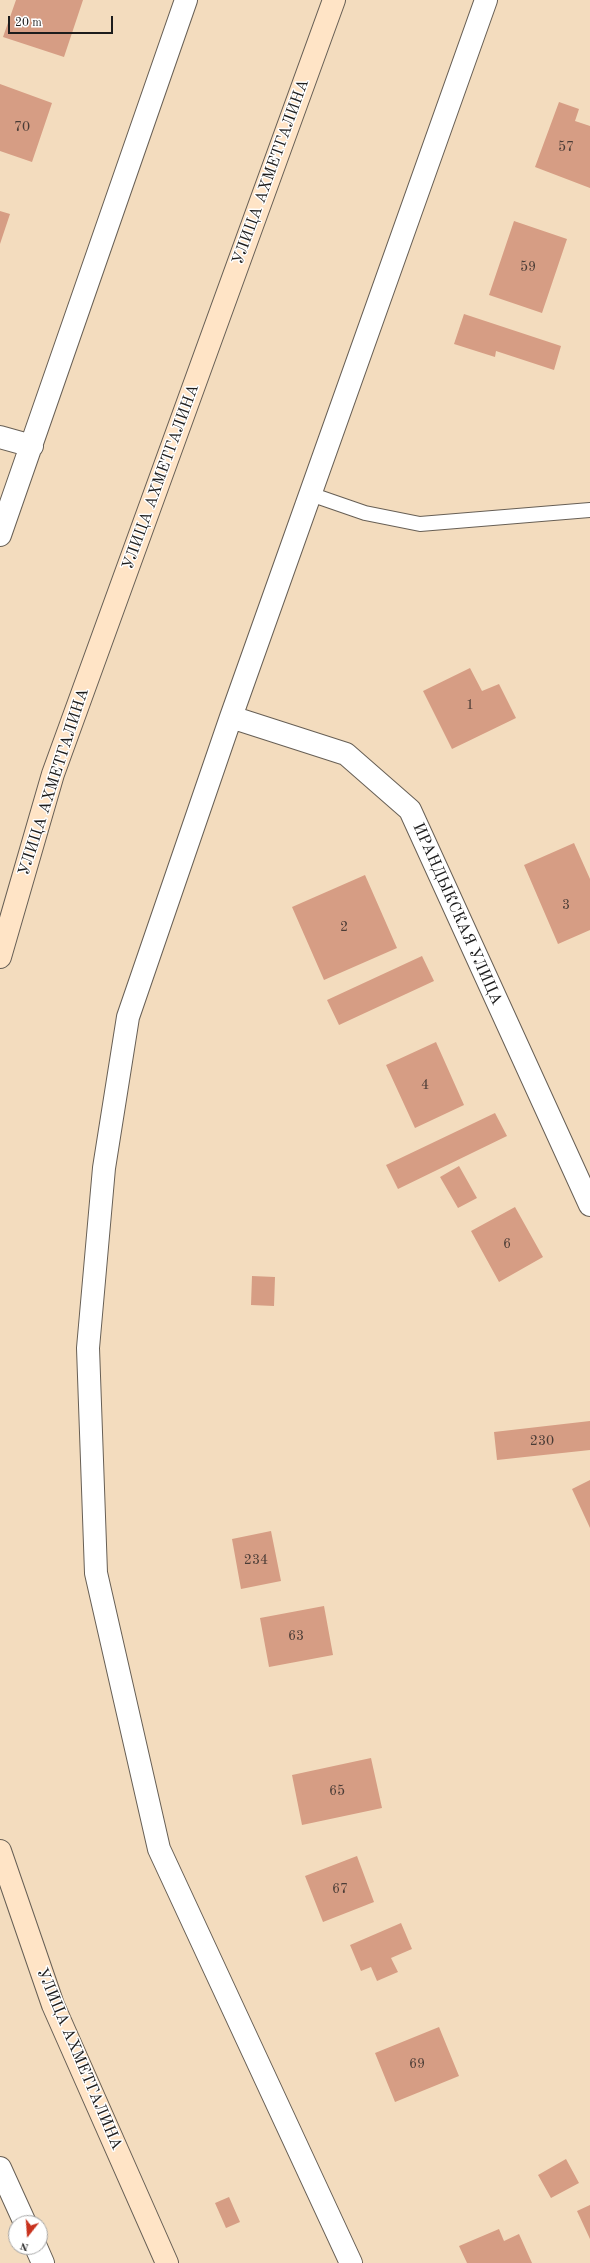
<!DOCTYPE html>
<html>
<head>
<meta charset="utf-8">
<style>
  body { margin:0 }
  #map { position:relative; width:590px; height:2263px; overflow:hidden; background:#f3dcbe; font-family:"Old Standard TT",serif }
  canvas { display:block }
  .north { position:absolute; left:8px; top:2215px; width:40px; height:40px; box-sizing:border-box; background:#fff; border:1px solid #a4a4a4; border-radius:50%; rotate:197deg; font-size:11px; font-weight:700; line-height:16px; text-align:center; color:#1c1c1c }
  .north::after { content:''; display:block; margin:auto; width:14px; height:18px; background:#c8321e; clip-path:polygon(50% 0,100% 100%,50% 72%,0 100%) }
  .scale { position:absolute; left:8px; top:16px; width:105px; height:18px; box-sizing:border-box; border:2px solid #1c1c1c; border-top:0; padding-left:5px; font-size:12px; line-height:14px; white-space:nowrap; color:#1c1c1c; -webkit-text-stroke:3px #fff; paint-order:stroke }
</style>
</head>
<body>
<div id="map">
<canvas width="590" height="2263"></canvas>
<div class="north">N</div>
<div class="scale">20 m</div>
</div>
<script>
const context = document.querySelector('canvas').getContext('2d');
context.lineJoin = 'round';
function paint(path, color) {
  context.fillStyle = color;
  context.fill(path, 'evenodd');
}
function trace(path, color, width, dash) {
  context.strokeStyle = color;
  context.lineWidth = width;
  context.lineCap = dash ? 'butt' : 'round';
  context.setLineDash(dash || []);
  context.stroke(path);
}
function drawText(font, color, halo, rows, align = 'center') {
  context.font = font + ' "Old Standard TT",serif';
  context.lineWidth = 3;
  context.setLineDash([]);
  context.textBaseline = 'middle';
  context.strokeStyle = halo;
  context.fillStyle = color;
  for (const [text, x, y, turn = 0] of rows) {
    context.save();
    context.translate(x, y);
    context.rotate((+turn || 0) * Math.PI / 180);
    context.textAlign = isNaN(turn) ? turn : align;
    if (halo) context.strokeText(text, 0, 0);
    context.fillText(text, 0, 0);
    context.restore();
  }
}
const building = new Path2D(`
  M 16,0 L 83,0 L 64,57 L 3,37 Z
  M 0,84 L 52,103 L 32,162 L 0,151 Z
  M 559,102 L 579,109 L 575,121 L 590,126 L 590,188 L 535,167 Z
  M 0,211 L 10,214 L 0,244 Z
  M 514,221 L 567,239 L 542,313 L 489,295 Z
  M 464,314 L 561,346 L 554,370 L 496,351 L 495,357 L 454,344 Z
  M 470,668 L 482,691 L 499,684 L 516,718 L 452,749 L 423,691 Z
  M 574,843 L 590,879 L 590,930 L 558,944 L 524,865 Z
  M 365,875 L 397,948 L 324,980 L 292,907 Z
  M 422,956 L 434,981 L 339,1025 L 327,1000 Z
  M 436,1042 L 464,1105 L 415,1128 L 386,1065 Z
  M 495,1113 L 507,1136 L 398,1189 L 386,1165 Z
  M 459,1166 L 477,1198 L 458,1208 L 440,1177 Z
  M 515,1207 L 543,1257 L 499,1282 L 471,1231 Z
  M 252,1276 L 275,1277 L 274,1306 L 251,1305 Z
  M 590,1421 L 590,1450 L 497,1460 L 494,1432 Z
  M 590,1480 L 590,1528 L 572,1489 Z
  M 271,1531 L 281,1581 L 241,1589 L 232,1539 Z
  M 324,1606 L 333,1655 L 269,1667 L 260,1618 Z
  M 371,1758 L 382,1808 L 302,1825 L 292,1775 Z
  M 357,1856 L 374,1902 L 323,1922 L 305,1876 Z
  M 401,1923 L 412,1949 L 391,1958 L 398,1972 L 377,1981 L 371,1967 L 361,1971 L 350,1945 Z
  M 439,2027 L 459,2076 L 395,2102 L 375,2053 Z
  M 566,2159 L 579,2183 L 551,2198 L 538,2175 Z
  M 229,2197 L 240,2222 L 226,2228 L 215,2203 Z
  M 590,2205 L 590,2239 L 577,2211 Z
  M 499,2229 L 504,2241 L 519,2234 L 532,2263 L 467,2263 L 459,2246 Z`);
const lane = new Path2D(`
  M 310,494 L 365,513 L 420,524 L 590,510`);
const street = new Path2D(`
  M 0,437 L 32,446
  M 0,535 L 186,0
  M 231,717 L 346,754 L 410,810 L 590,1205
  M 0,2168 L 25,2223
  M 36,2247 L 43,2263
  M 351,2263 L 159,1849 L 96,1573 L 88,1348 L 104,1168 L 128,1017 L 231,717 L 486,0`);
const secondary = new Path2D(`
  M 0,957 L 53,774 L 334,0
  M 0,1851 L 53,2005 L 167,2263`);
const numberNames = [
  ["70",22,127],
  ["57",566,147],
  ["59",528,267],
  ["1",470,705],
  ["3",566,905],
  ["2",344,927],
  ["4",425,1085],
  ["6",507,1244],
  ["230",542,1441],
  ["234",256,1560],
  ["63",296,1636],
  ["65",337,1791],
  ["67",340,1889],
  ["69",417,2064]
];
const streetNames = [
  ["УЛИЦА АХМЕТГАЛИНА",271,172,-70],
  ["УЛИЦА АХМЕТГАЛИНА",161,477,-70],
  ["УЛИЦА АХМЕТГАЛИНА",54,782,-72],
  ["ИРАНДЫКСКАЯ УЛИЦА",457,914,66],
  ["УЛИЦА АХМЕТГАЛИНА",79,2059,67]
];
paint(building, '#d69d84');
trace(lane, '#675f55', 16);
trace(street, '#675f55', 24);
trace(secondary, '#675f55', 24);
trace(lane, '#fff', 14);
trace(street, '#fff', 22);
trace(secondary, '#ffe4c6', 22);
drawText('14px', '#4a3c36', null, numberNames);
drawText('16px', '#1c1c1c', '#fff', streetNames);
</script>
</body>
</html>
